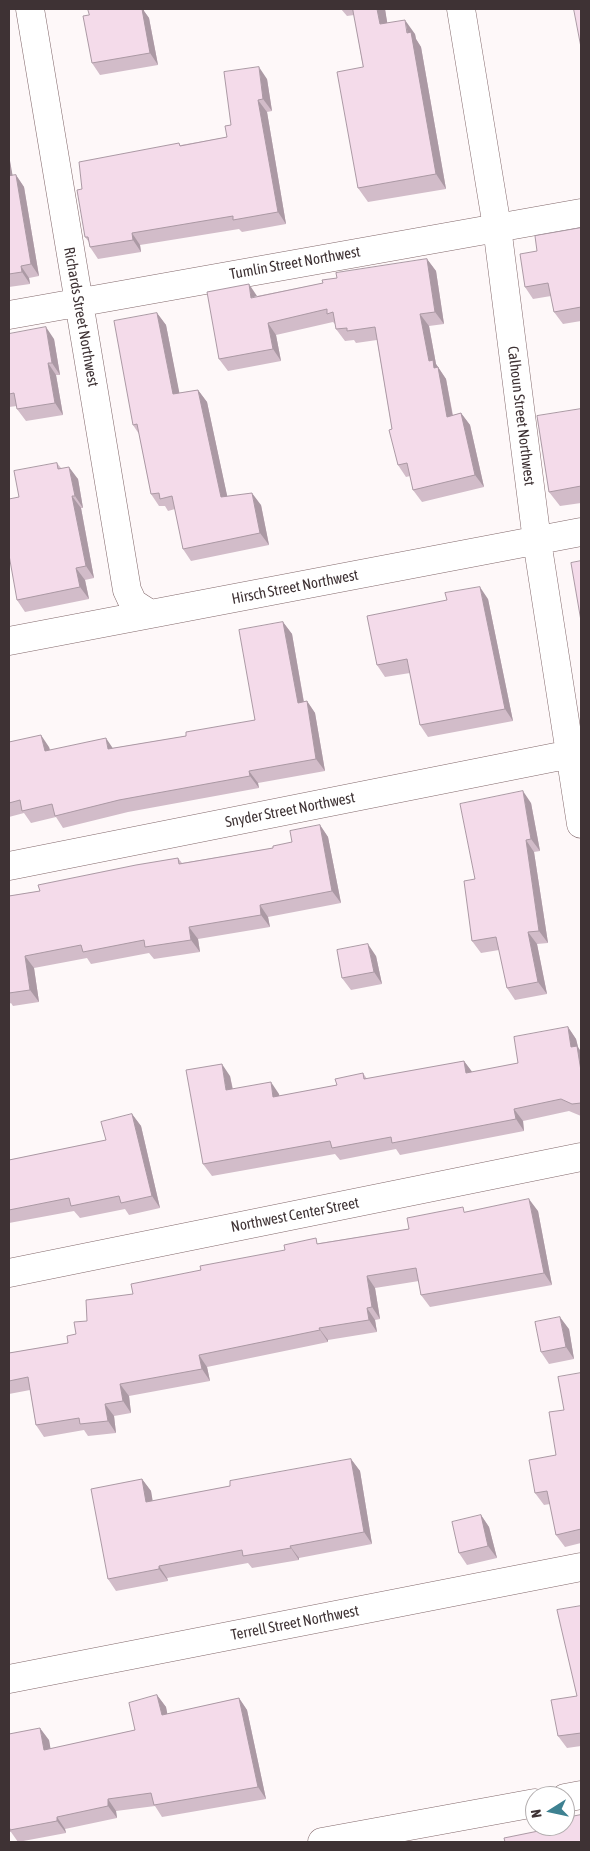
<!DOCTYPE html>
<html>
<head>
<meta charset="utf-8">
<style>
  body { margin:0 }
  #map { position:relative; width:590px; height:1851px; overflow:hidden; background:#fef8f9; font-family:"Asap Condensed",sans-serif }
  canvas { display:block }
  .frame { position:absolute; inset:0; border:10px solid #3e3234; pointer-events:none }
  .north { position:absolute; left:525px; top:1786px; width:50px; height:50px; box-sizing:border-box; background:#fff; border:1px solid #b2adae; border-radius:50%; rotate:260deg; font-size:14px; font-weight:700; line-height:20px; text-align:center; color:#3e3234 }
  .north::after { content:''; display:block; margin:auto; width:18px; height:22px; background:#3e8191; clip-path:polygon(50% 0,100% 100%,50% 72%,0 100%) }
</style>
</head>
<body>
<div id="map">
<canvas width="590" height="1851"></canvas>
<div class="frame"></div>
<div class="north">N</div>
</div>
<script>
const context = document.querySelector('canvas').getContext('2d');
context.lineJoin = 'round';
function trace(path, color, width, dash) {
  context.strokeStyle = color;
  context.lineWidth = width;
  context.lineCap = dash ? 'butt' : 'round';
  context.setLineDash(dash || []);
  context.stroke(path);
}
function paint(path, color) {
  context.fillStyle = color;
  context.fill(path, 'evenodd');
}
function drawText(font, color, halo, rows, align = 'center') {
  context.font = font + ' "Asap Condensed",sans-serif';
  context.lineWidth = 4.5;
  context.setLineDash([]);
  context.textBaseline = 'middle';
  context.strokeStyle = halo;
  context.fillStyle = color;
  for (const [text, x, y, turn = 0] of rows) {
    context.save();
    context.translate(x, y);
    context.rotate((+turn || 0) * Math.PI / 180);
    context.textAlign = isNaN(turn) ? turn : align;
    if (halo) context.strokeText(text, 0, 0);
    context.fillText(text, 0, 0);
    context.restore();
  }
}
const minor = new Path2D(`
  M 30,9 L 127,590 L 133,603 L 150,614
  M 461,9 L 497,227 L 537,541 L 581,824
  M 9,315 L 581,213
  M 9,641 L 581,532
  M 9,866 L 571,754
  M 9,1273 L 581,1157
  M 9,1679 L 581,1567
  M 565,1798 L 581,1795
  M 322,1842 L 535,1803`);
const wall = new Path2D(`
  M 341,9 L 385,9 L 387,23 L 415,34 L 416,39 L 421,47 L 446,189 L 368,202 L 358,188 L 363,67 L 354,15 L 347,16 Z
  M 144,11 L 149,18 L 158,65 L 100,75 L 92,63 Z
  M 267,79 L 272,111 L 267,112 L 286,224 L 242,232 L 239,229 L 140,245 L 141,252 L 98,259 L 90,247 L 89,242 L 85,237 L 82,189 L 181,145 L 227,137 L 231,125 Z
  M 9,155 L 12,176 L 16,175 L 24,187 L 39,276 L 29,278 L 30,284 L 9,287 Z
  M 581,228 L 581,321 L 563,324 L 554,312 L 551,296 L 533,299 L 525,287 L 537,251 Z
  M 427,259 L 436,271 L 444,324 L 429,326 L 436,364 L 446,379 L 453,415 L 461,413 L 470,425 L 484,487 L 422,502 L 413,490 L 410,476 L 406,477 L 398,465 L 377,340 L 356,343 L 354,340 L 345,341 L 336,329 L 336,325 L 333,322 L 276,335 L 281,361 L 228,371 L 219,359 L 257,296 L 323,283 L 337,278 Z
  M 157,313 L 166,325 L 179,393 L 198,390 L 207,402 L 227,496 L 261,505 L 269,545 L 191,561 L 183,549 L 175,509 L 168,511 L 165,506 L 159,506 L 151,494 L 139,434 L 133,425 Z
  M 9,334 L 54,339 L 60,375 L 56,375 L 63,415 L 26,421 L 17,409 L 17,406 L 9,407 Z
  M 581,409 L 581,503 L 560,506 L 549,492 Z
  M 57,463 L 61,468 L 78,479 L 83,508 L 81,508 L 94,578 L 85,580 L 89,599 L 25,612 L 17,600 L 19,497 Z
  M 488,599 L 513,721 L 428,737 L 420,725 L 410,673 L 385,677 L 377,665 Z
  M 283,622 L 292,634 L 304,702 L 307,701 L 315,713 L 325,771 L 258,783 L 259,788 L 128,812 L 63,828 L 56,817 L 31,823 L 24,813 L 9,817 L 9,742 L 49,747 L 50,750 L 113,748 L 186,736 L 255,720 Z
  M 531,803 L 540,851 L 534,852 L 548,943 L 537,944 L 547,994 L 515,1000 L 507,988 L 499,950 L 481,953 L 472,941 L 475,879 Z
  M 320,825 L 328,837 L 341,903 L 268,917 L 270,927 L 198,939 L 200,952 L 154,959 L 149,953 L 91,964 L 87,958 L 34,968 L 39,1002 L 13,1006 L 11,1003 L 9,1004 L 9,896 L 40,891 L 178,858 L 182,863 L 273,848 L 292,842 Z
  M 376,956 L 382,984 L 351,990 L 342,978 Z
  M 568,1027 L 576,1039 L 578,1047 L 581,1052 L 581,1116 L 569,1111 L 523,1121 L 524,1131 L 400,1155 L 396,1149 L 340,1160 L 335,1154 L 212,1176 L 203,1164 L 230,1076 L 233,1089 L 279,1094 L 279,1096 L 337,1085 L 363,1073 L 367,1079 L 464,1061 L 472,1072 L 518,1063 Z
  M 132,1114 L 141,1126 L 160,1208 L 129,1215 L 125,1209 L 80,1218 L 74,1211 L 9,1223 L 9,1160 L 106,1140 Z
  M 538,1211 L 552,1285 L 430,1307 L 421,1295 L 419,1281 L 375,1288 L 380,1319 L 375,1320 L 377,1332 L 328,1340 L 328,1342 L 207,1367 L 210,1381 L 129,1396 L 131,1413 L 114,1416 L 116,1433 L 88,1436 L 84,1430 L 44,1437 L 36,1425 L 30,1390 L 9,1394 L 9,1353 L 68,1343 L 87,1321 L 133,1294 L 201,1270 L 320,1243 L 409,1229 L 466,1212 Z
  M 569,1329 L 574,1359 L 549,1364 L 541,1352 Z
  M 581,1373 L 581,1543 L 565,1547 L 556,1535 L 550,1504 L 544,1505 L 535,1493 L 556,1455 Z
  M 351,1459 L 360,1471 L 372,1544 L 299,1558 L 299,1560 L 252,1568 L 248,1563 L 167,1578 L 168,1581 L 116,1591 L 108,1579 L 142,1479 L 151,1491 L 152,1501 L 230,1486 Z
  M 481,1515 L 489,1527 L 497,1558 L 467,1565 L 459,1553 Z
  M 581,1606 L 581,1746 L 567,1748 L 558,1736 L 577,1696 Z
  M 157,1695 L 166,1707 L 167,1714 L 239,1698 L 247,1710 L 266,1799 L 162,1817 L 155,1806 L 116,1811 L 117,1818 L 65,1829 L 66,1833 L 18,1842 L 11,1832 L 9,1832 L 9,1734 L 49,1740 L 50,1749 L 135,1730 Z`);
const shadedWall = new Path2D(`
  M 139,9 L 144,9 L 144,11 L 149,18 L 158,65 L 150,53 Z
  M 377,9 L 385,9 L 390,39 L 380,24 Z
  M 405,20 L 415,34 L 416,39 L 421,47 L 446,189 L 436,174 Z
  M 259,67 L 267,79 L 272,111 L 263,99 Z
  M 258,100 L 267,112 L 286,224 L 278,212 Z
  M 9,155 L 15,189 L 9,180 Z
  M 16,175 L 24,187 L 39,276 L 31,264 Z
  M 132,233 L 140,245 L 141,252 L 133,240 Z
  M 427,259 L 436,271 L 444,324 L 435,312 Z
  M 21,266 L 29,278 L 30,284 L 22,272 Z
  M 249,284 L 257,296 L 251,298 Z
  M 157,313 L 166,325 L 182,406 L 173,394 Z
  M 420,314 L 429,326 L 436,364 L 446,379 L 455,429 L 447,417 L 429,361 Z
  M 268,323 L 276,335 L 281,361 L 273,349 Z
  M 46,327 L 54,339 L 60,375 L 52,363 Z
  M 48,363 L 56,375 L 63,415 L 55,403 Z
  M 198,390 L 207,402 L 230,509 L 221,497 Z
  M 461,413 L 470,425 L 484,487 L 475,475 Z
  M 69,467 L 78,479 L 83,508 L 75,496 Z
  M 252,493 L 261,505 L 269,545 L 260,533 Z
  M 72,496 L 81,508 L 94,578 L 86,566 Z
  M 76,568 L 85,580 L 89,599 L 80,587 Z
  M 480,587 L 488,599 L 513,721 L 505,709 Z
  M 283,622 L 292,634 L 306,715 L 298,703 Z
  M 307,701 L 315,713 L 325,771 L 316,759 Z
  M 41,735 L 49,747 L 53,763 L 45,751 Z
  M 106,738 L 114,750 L 108,749 Z
  M 249,771 L 258,783 L 259,788 L 250,776 Z
  M 523,791 L 531,803 L 540,851 L 531,839 Z
  M 320,825 L 328,837 L 341,903 L 332,891 Z
  M 526,840 L 534,852 L 548,943 L 539,931 Z
  M 260,905 L 268,917 L 270,927 L 261,915 Z
  M 189,927 L 198,939 L 200,952 L 191,940 Z
  M 528,932 L 537,944 L 547,994 L 538,982 Z
  M 368,944 L 376,956 L 382,984 L 374,972 Z
  M 25,956 L 34,968 L 39,1002 L 30,990 Z
  M 568,1027 L 576,1039 L 578,1047 L 581,1052 L 581,1071 L 571,1047 Z
  M 464,1061 L 473,1073 L 466,1073 Z
  M 222,1064 L 230,1076 L 235,1102 L 226,1090 Z
  M 271,1082 L 279,1094 L 282,1109 L 273,1097 Z
  M 514,1109 L 523,1121 L 524,1131 L 516,1119 Z
  M 132,1114 L 141,1126 L 160,1208 L 152,1196 Z
  M 529,1199 L 538,1211 L 552,1285 L 544,1273 Z
  M 367,1276 L 375,1288 L 380,1319 L 372,1307 Z
  M 367,1308 L 375,1320 L 377,1332 L 369,1320 Z
  M 560,1317 L 569,1329 L 574,1359 L 566,1347 Z
  M 319,1328 L 328,1340 L 328,1342 L 320,1330 Z
  M 199,1355 L 207,1367 L 210,1381 L 202,1369 Z
  M 120,1384 L 129,1396 L 131,1413 L 123,1401 Z
  M 105,1404 L 114,1416 L 116,1433 L 108,1421 Z
  M 351,1459 L 360,1471 L 372,1544 L 364,1532 Z
  M 142,1479 L 151,1491 L 155,1514 L 146,1502 Z
  M 481,1515 L 489,1527 L 497,1558 L 488,1546 Z
  M 290,1546 L 299,1558 L 299,1560 L 291,1548 Z
  M 159,1566 L 167,1578 L 168,1581 L 159,1569 Z
  M 157,1695 L 166,1707 L 170,1727 L 162,1715 Z
  M 239,1698 L 247,1710 L 266,1799 L 258,1787 Z
  M 40,1728 L 49,1740 L 53,1762 L 44,1750 Z
  M 108,1799 L 116,1811 L 117,1818 L 108,1806 Z
  M 57,1817 L 65,1829 L 66,1833 L 57,1821 Z`);
const building = new Path2D(`
  M 88,9 L 142,9 L 150,53 L 92,63 L 83,16 L 89,15 Z
  M 353,9 L 377,9 L 380,24 L 405,20 L 407,33 L 411,32 L 436,174 L 358,188 L 337,72 L 363,67 Z
  M 574,9 L 581,9 L 581,47 Z
  M 259,67 L 263,99 L 258,100 L 278,212 L 233,220 L 233,216 L 132,233 L 133,240 L 90,247 L 88,237 L 85,237 L 77,190 L 82,189 L 79,162 L 179,143 L 180,146 L 227,137 L 225,126 L 231,125 L 224,72 Z
  M 16,175 L 31,264 L 21,266 L 22,272 L 9,274 L 9,176 Z
  M 581,228 L 581,307 L 554,312 L 548,283 L 525,287 L 520,254 L 537,251 L 535,236 Z
  M 427,259 L 435,312 L 420,314 L 429,361 L 433,360 L 434,368 L 438,367 L 447,417 L 461,413 L 475,475 L 413,490 L 407,463 L 398,465 L 389,430 L 392,429 L 375,327 L 347,331 L 347,328 L 336,329 L 333,312 L 327,314 L 327,309 L 268,323 L 273,349 L 219,359 L 207,292 L 249,284 L 251,298 L 323,283 L 322,280 L 337,278 L 336,273 Z
  M 157,313 L 173,394 L 198,390 L 221,497 L 252,493 L 260,533 L 183,549 L 172,496 L 160,499 L 159,493 L 151,494 L 137,424 L 133,425 L 114,321 Z
  M 46,327 L 52,363 L 48,363 L 55,403 L 17,409 L 14,393 L 9,394 L 9,334 Z
  M 581,409 L 581,486 L 549,492 L 537,416 Z
  M 57,463 L 58,469 L 69,467 L 75,496 L 72,496 L 86,566 L 76,568 L 80,587 L 17,600 L 9,555 L 9,499 L 19,497 L 14,471 Z
  M 581,561 L 581,621 L 571,563 Z
  M 480,587 L 505,709 L 420,725 L 407,659 L 377,665 L 367,616 L 447,600 L 445,593 Z
  M 283,622 L 298,703 L 307,701 L 316,759 L 249,771 L 250,776 L 119,800 L 55,816 L 52,804 L 22,811 L 20,800 L 9,803 L 9,742 L 41,735 L 45,751 L 106,738 L 108,749 L 186,736 L 186,732 L 255,720 L 239,630 Z
  M 523,791 L 531,839 L 526,840 L 539,931 L 528,932 L 538,982 L 507,988 L 496,937 L 472,941 L 464,881 L 475,879 L 460,804 Z
  M 320,825 L 332,891 L 260,905 L 261,915 L 189,927 L 191,940 L 145,947 L 144,940 L 83,952 L 81,945 L 25,956 L 30,990 L 9,993 L 9,896 L 40,891 L 38,885 L 136,865 L 178,858 L 179,864 L 273,848 L 273,846 L 292,842 L 290,831 Z
  M 368,944 L 374,972 L 342,978 L 337,950 Z
  M 568,1027 L 571,1047 L 577,1046 L 581,1071 L 581,1103 L 572,1104 L 561,1099 L 514,1109 L 516,1119 L 392,1143 L 391,1137 L 332,1148 L 330,1141 L 203,1164 L 186,1070 L 222,1064 L 226,1090 L 271,1082 L 273,1097 L 337,1085 L 335,1079 L 363,1073 L 364,1079 L 464,1061 L 466,1073 L 518,1063 L 514,1037 Z
  M 132,1114 L 152,1196 L 121,1203 L 119,1196 L 71,1206 L 69,1198 L 9,1210 L 9,1160 L 106,1140 L 101,1122 Z
  M 529,1199 L 544,1273 L 421,1295 L 416,1268 L 367,1276 L 372,1307 L 367,1308 L 369,1320 L 319,1328 L 320,1330 L 199,1355 L 202,1369 L 120,1384 L 123,1401 L 105,1404 L 108,1421 L 80,1424 L 79,1418 L 36,1425 L 28,1377 L 9,1381 L 9,1353 L 68,1343 L 67,1336 L 76,1334 L 74,1322 L 87,1321 L 86,1300 L 133,1294 L 131,1284 L 201,1270 L 200,1266 L 285,1250 L 284,1245 L 316,1238 L 317,1244 L 409,1229 L 407,1218 L 463,1207 L 464,1212 Z
  M 560,1317 L 566,1347 L 541,1352 L 535,1322 Z
  M 581,1373 L 581,1529 L 556,1535 L 547,1491 L 535,1493 L 529,1460 L 556,1455 L 549,1412 L 564,1410 L 558,1377 Z
  M 351,1459 L 364,1532 L 290,1546 L 291,1548 L 243,1556 L 242,1550 L 159,1566 L 159,1569 L 108,1579 L 91,1489 L 142,1479 L 146,1502 L 230,1486 L 230,1481 Z
  M 481,1515 L 488,1546 L 459,1553 L 452,1522 Z
  M 581,1606 L 581,1733 L 558,1736 L 551,1700 L 577,1696 L 557,1610 Z
  M 157,1695 L 162,1715 L 239,1698 L 258,1787 L 154,1805 L 151,1793 L 108,1799 L 108,1806 L 57,1817 L 57,1821 L 10,1830 L 9,1825 L 9,1734 L 40,1728 L 44,1750 L 135,1730 L 129,1703 Z
  M 581,1815 L 581,1842 L 505,1842 L 504,1838 L 558,1827 L 558,1826 L 565,1826 L 565,1818 Z`);
const streetNames = [
  ["Tumlin Street Northwest",295,263,-10],
  ["Richards Street Northwest",81,317,80],
  ["Calhoun Street Northwest",521,416,83],
  ["Hirsch Street Northwest",295,587,-11],
  ["Snyder Street Northwest",290,810,-11],
  ["Northwest Center Street",295,1215,-11],
  ["Terrell Street Northwest",295,1623,-11]
];
trace(minor, '#83696c', 29);
trace(minor, '#fff', 28);
paint(wall, '#d2bcc9');
paint(shadedWall, '#ab99a4');
paint(building, '#f4dbea');
trace(building, '#ab99a4', 1);
drawText('15px', '#3e3234', '#fff', streetNames);
</script>
</body>
</html>
